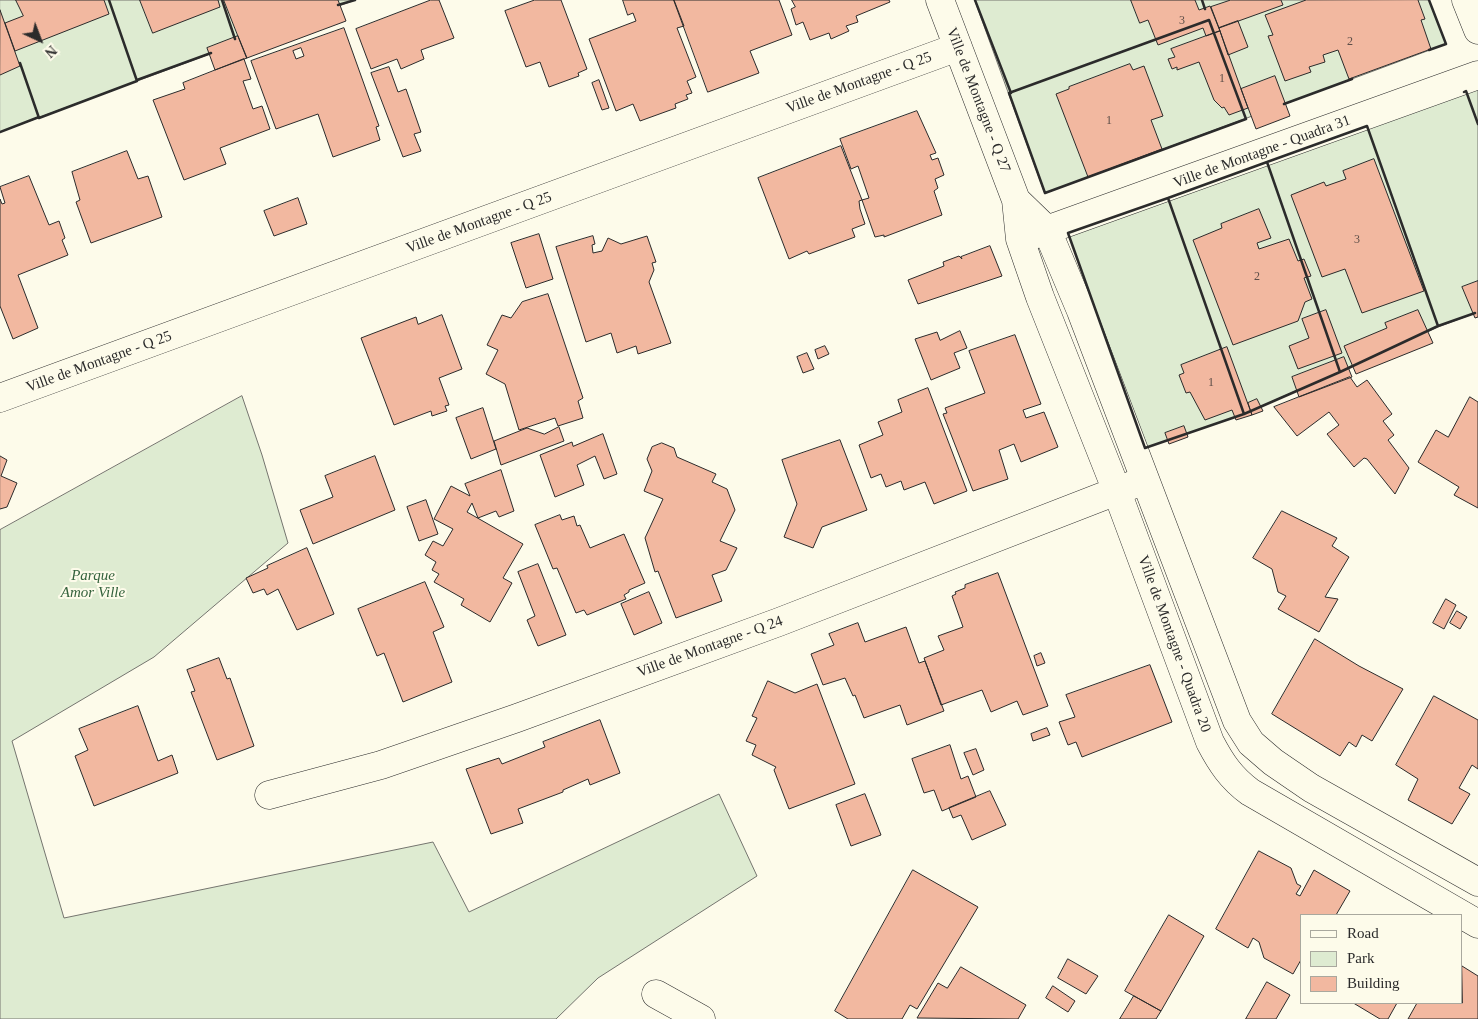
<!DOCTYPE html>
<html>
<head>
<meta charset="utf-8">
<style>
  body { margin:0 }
  #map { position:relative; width:1478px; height:1019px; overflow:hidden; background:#fdfbea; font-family:Georgia,serif }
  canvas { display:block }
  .legend { position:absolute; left:1300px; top:914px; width:162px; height:90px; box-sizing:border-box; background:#fdfbea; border:1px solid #a9a89e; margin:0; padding:6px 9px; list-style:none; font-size:15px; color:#2b2b2b }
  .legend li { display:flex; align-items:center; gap:10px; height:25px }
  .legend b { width:25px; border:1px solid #a9a89e }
  .north { position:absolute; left:15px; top:15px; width:50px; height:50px; -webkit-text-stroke:4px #fdfbea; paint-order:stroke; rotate:137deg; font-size:14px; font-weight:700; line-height:20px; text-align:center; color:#2b2b2b }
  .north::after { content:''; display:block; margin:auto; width:18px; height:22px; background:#2b2b2b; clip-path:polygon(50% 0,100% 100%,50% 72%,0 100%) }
</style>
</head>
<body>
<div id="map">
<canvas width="1478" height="1019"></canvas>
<ul class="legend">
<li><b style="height:6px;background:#fdfbea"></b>Road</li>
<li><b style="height:14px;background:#deebd1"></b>Park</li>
<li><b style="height:14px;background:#f2b8a0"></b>Building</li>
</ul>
<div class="north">N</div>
</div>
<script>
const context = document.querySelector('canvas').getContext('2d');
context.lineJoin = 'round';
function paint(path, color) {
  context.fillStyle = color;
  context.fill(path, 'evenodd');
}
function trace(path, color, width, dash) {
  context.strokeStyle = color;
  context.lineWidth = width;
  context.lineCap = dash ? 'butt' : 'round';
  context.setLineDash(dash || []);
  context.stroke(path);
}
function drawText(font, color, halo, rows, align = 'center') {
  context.font = font + ' Georgia,serif';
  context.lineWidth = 4;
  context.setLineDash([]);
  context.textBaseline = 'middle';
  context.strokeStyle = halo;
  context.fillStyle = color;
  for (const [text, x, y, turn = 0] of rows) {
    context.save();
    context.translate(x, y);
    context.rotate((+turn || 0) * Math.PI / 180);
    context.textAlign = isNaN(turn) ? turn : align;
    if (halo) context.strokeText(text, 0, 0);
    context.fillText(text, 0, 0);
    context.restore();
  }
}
const green = new Path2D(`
  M 0,0 L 355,0 L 0,132 Z
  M 975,0 L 1429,0 L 1446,44 L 1045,193 Z
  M 1478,87 L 1478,312 L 1438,327 L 1244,414 L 1145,448 L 1068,233 Z
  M 242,396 L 262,455 L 288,543 L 154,657 L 12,741 L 64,918 L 433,842 L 469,912 L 719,794 L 757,876 L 598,978 L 556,1019 L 0,1019 L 0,530 Z`);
const building = new Path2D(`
  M 16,0 L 104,0 L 109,14 L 15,51 L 5,23 L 23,16 Z
  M 140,0 L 218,0 L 220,7 L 153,33 Z
  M 224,0 L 338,0 L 346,21 L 247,58 Z
  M 431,0 L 439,0 L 454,38 L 421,50 L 424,59 L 401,69 L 397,59 L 371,69 L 356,29 Z
  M 535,0 L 561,0 L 587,69 L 578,73 L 579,76 L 549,87 L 540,62 L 526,67 L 505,11 Z
  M 623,0 L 674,0 L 684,26 L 677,28 L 696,77 L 687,81 L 692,93 L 686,95 L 688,99 L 675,104 L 676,108 L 640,121 L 633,104 L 616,111 L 589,39 L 636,21 L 633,13 L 628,15 Z
  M 674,0 L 779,0 L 792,35 L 750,51 L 759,73 L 708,92 Z
  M 792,0 L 889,0 L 890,2 L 856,16 L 858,22 L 846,26 L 849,31 L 831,39 L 829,33 L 810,40 L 803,22 L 796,25 L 791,9 L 795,7 Z
  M 1131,0 L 1195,0 L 1199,10 L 1210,6 L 1220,31 L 1206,36 L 1203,28 L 1158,45 L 1148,20 L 1140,23 Z
  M 1231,0 L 1281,0 L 1283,5 L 1219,28 L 1211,7 Z
  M 1418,0 L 1425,19 L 1421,20 L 1431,49 L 1349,79 L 1338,50 L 1323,55 L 1325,62 L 1309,67 L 1311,72 L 1285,81 L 1268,36 L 1273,35 L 1265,15 L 1306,0 Z
  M 0,10 L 20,66 L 0,75 Z
  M 1238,21 L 1248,47 L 1228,55 L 1219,28 Z
  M 344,28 L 379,126 L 376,127 L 380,140 L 333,157 L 318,114 L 276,129 L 251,61 ZM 301,48 L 304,56 L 296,59 L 293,51 Z
  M 1220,31 L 1248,108 L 1229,115 L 1224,107 L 1222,108 L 1214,100 L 1199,62 L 1177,70 L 1177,67 L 1172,69 L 1168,59 L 1175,57 L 1171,49 Z
  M 238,36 L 247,58 L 215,70 L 207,48 Z
  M 244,59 L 251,79 L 243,81 L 253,109 L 262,106 L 270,129 L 220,148 L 226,164 L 184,180 L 153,100 L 185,89 L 183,83 Z
  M 1130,64 L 1133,70 L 1144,66 L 1163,116 L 1151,120 L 1162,149 L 1088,177 L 1056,94 L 1069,89 L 1069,87 Z
  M 389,67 L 398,92 L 406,89 L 421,132 L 414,134 L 421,151 L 403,157 L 371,73 Z
  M 1275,76 L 1290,116 L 1256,129 L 1241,89 Z
  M 599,80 L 609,108 L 602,110 L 592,83 Z
  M 917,111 L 936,153 L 930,155 L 932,160 L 938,158 L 944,175 L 935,179 L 938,188 L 934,191 L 942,215 L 884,237 L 884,235 L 875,237 L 862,200 L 869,198 L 858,166 L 851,169 L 840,139 Z
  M 841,146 L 862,200 L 859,201 L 860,209 L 865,224 L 852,229 L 855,237 L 809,254 L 807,251 L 789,259 L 758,178 Z
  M 127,151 L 138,179 L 148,176 L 162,217 L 91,243 L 76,202 L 80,200 L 72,172 Z
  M 1374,159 L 1424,291 L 1362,313 L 1345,269 L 1322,277 L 1291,195 L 1324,182 L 1326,186 L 1346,179 L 1343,171 Z
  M 29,176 L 49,225 L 59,221 L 65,238 L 62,240 L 68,255 L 18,275 L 38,328 L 13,339 L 0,306 L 0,199 L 2,204 L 5,203 L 0,187 Z
  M 298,198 L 307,224 L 274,236 L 264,211 Z
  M 1259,209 L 1271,238 L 1257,243 L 1259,249 L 1289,239 L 1298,261 L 1304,259 L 1311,276 L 1304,278 L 1312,299 L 1305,302 L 1298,321 L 1233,345 L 1193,240 L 1222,228 L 1221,224 Z
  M 539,234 L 553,279 L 526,288 L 511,243 Z
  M 593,236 L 595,244 L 592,245 L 593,253 L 602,251 L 608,238 L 621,244 L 647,236 L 656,262 L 652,263 L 654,270 L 649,282 L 671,343 L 638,354 L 636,346 L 617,353 L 611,333 L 586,342 L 556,247 Z
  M 990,246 L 1002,276 L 918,304 L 908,280 L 944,266 L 943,262 L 959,256 L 962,259 L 961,257 Z
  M 1478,281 L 1478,317 L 1475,318 L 1462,287 Z
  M 548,294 L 583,398 L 578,401 L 583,418 L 558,426 L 555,418 L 519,430 L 505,384 L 486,374 L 498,350 L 487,345 L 502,315 L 511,318 L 522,302 Z
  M 1326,310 L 1342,353 L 1298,369 L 1289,346 L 1309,338 L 1302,319 Z
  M 1418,310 L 1433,343 L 1356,374 L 1344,346 L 1387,328 L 1385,323 Z
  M 442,315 L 462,369 L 439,378 L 449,405 L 445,406 L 447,411 L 432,416 L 431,411 L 394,425 L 361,338 L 416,317 L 418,324 Z
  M 960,331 L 967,348 L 954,353 L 960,368 L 931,380 L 915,339 L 937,332 L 940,340 Z
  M 1015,335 L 1041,404 L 1023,410 L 1026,418 L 1044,412 L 1058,447 L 1021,462 L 1014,444 L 999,450 L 1008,479 L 973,491 L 943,414 L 947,413 L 945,408 L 985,393 L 969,351 Z
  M 825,346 L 829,354 L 818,359 L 815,350 Z
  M 1227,347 L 1252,415 L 1236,420 L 1232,410 L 1205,420 L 1190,392 L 1186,393 L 1179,375 L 1184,373 L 1181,365 Z
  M 807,353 L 814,369 L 803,373 L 797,357 Z
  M 1344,357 L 1352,377 L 1299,397 L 1292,377 Z
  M 1350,377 L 1357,387 L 1367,380 L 1392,414 L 1383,421 L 1394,435 L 1388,440 L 1409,468 L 1395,494 L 1367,459 L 1364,458 L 1354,467 L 1327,434 L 1339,425 L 1329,412 L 1297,436 L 1274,407 Z
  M 928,388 L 967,491 L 934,504 L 925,482 L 904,490 L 901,481 L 886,487 L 881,474 L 871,478 L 859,445 L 883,435 L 878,422 L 902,412 L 898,400 Z
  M 1470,397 L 1478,402 L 1478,508 L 1454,495 L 1459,487 L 1418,462 L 1436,430 L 1448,437 Z
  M 1257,399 L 1263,411 L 1252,415 L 1248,403 Z
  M 483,408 L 496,449 L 471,459 L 456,418 Z
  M 1184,426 L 1188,437 L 1169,444 L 1165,433 Z
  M 559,427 L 564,441 L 501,465 L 494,441 L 527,428 L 544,434 Z
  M 603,434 L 617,474 L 604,479 L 595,456 L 577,465 L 584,485 L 555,497 L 540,455 L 572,442 L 573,446 Z
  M 840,440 L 867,510 L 822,527 L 813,548 L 784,537 L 797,504 L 782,460 Z
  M 662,443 L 674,448 L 677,457 L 716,474 L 712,482 L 727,489 L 735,510 L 720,541 L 737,548 L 726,570 L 712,575 L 722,601 L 676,618 L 658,571 L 655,572 L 645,538 L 663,499 L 644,491 L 652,471 L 647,459 L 652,447 Z
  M 0,456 L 7,460 L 1,476 L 17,483 L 7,507 L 0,509 Z
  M 375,456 L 395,510 L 313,544 L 300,510 L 333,497 L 325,476 Z
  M 501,470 L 514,511 L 499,517 L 496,511 L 478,518 L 472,503 L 467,512 L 523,544 L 503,578 L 512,583 L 490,622 L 461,605 L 464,599 L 434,582 L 439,574 L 432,570 L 436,562 L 425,555 L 433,541 L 443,546 L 453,529 L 434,519 L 451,486 L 470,496 L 465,484 Z
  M 426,500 L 438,534 L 419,541 L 407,507 Z
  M 1282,511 L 1337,538 L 1332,546 L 1349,557 L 1325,597 L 1338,599 L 1319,632 L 1278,609 L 1286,596 L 1278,592 L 1272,569 L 1253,558 Z
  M 560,515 L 562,520 L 574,516 L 577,526 L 580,525 L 590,548 L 624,534 L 645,583 L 629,590 L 629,592 L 624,595 L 626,599 L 587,615 L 584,610 L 576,613 L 557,568 L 553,569 L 535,525 Z
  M 307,548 L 334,614 L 297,630 L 278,589 L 267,595 L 264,589 L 253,593 L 246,578 L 268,568 L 267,566 Z
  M 538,564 L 566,635 L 538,646 L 527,620 L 535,616 L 518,572 Z
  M 998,573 L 1048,706 L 1023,715 L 1017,701 L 991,712 L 982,690 L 941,705 L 924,658 L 944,650 L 938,636 L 963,627 L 952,596 L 956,594 L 955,592 L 965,588 L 965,585 Z
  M 425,582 L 444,627 L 433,632 L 452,682 L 403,702 L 384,653 L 377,656 L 358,609 Z
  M 649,592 L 662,623 L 634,635 L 621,604 Z
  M 1446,599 L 1456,605 L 1444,629 L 1433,623 Z
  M 1457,611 L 1467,617 L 1460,629 L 1450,623 Z
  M 858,623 L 865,642 L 906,627 L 919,663 L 925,661 L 944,711 L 907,725 L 900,705 L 864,718 L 855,695 L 853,696 L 845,678 L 823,685 L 811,654 L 834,645 L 829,634 Z
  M 1315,639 L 1359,666 L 1403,689 L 1372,741 L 1362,735 L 1356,747 L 1349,742 L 1340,756 L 1272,714 Z
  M 1041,653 L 1045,663 L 1037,666 L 1034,656 Z
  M 219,658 L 227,679 L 230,678 L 254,746 L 217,760 L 191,692 L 195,691 L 187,670 Z
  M 1150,665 L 1172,722 L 1082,757 L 1076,742 L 1068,745 L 1059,722 L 1075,717 L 1066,695 Z
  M 768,681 L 795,693 L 817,684 L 855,784 L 789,809 L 774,770 L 776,767 L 752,755 L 756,745 L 746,741 L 757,718 L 752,716 L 753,714 Z
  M 1434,696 L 1478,720 L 1478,769 L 1472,765 L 1459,788 L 1470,794 L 1452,824 L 1408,800 L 1418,779 L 1396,765 Z
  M 138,706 L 158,761 L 172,755 L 178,773 L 94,806 L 75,756 L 88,750 L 79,729 Z
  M 600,720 L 620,773 L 590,785 L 588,779 L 563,790 L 563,792 L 518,809 L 523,823 L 491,834 L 466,769 L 499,758 L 502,764 L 545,747 L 543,742 Z
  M 1047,728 L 1050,735 L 1033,741 L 1031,734 Z
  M 950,745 L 961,779 L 968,776 L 976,797 L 942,811 L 934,790 L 924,793 L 912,759 Z
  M 976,749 L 984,770 L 973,775 L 964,753 Z
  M 990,791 L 1006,825 L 972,840 L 961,815 L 953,818 L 949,808 Z
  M 865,794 L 881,835 L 851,846 L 836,805 Z
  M 1259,851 L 1291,868 L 1297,884 L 1301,886 L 1296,894 L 1300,896 L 1314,870 L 1350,891 L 1336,915 L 1302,915 L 1302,958 L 1293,974 L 1264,958 L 1259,942 L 1253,938 L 1248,948 L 1216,929 Z
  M 913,870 L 978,907 L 917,1009 L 910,1005 L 902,1019 L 848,1019 L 835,1011 Z
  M 1169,915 L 1204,936 L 1161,1011 L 1125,991 Z
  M 1068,959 L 1098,976 L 1086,994 L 1058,978 Z
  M 1462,966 L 1478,976 L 1478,1019 L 1408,1019 L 1417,1003 L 1462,1003 Z
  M 961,967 L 1026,1005 L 1018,1019 L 917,1018 L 938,983 L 947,988 Z
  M 1267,982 L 1290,995 L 1276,1019 L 1246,1019 Z
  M 1053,986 L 1075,1001 L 1068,1012 L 1046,998 Z
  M 1134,996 L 1161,1011 L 1156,1019 L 1120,1019 Z
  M 1356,1003 L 1397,1003 L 1388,1019 L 1380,1019 L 1355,1004 Z`);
const minor = new Path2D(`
  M 940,0 L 1016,200 L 1020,239 L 1040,297 L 1116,489 L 1210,742 C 1221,763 1231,778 1250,792 L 1478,924
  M 1466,0 L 1478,30
  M 1016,200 L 1047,230 L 1081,311 L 1237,721 L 1251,743 L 1273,762 L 1311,788 L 1478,882
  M 1030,236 L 1478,75
  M 0,398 L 958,47
  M 269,795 L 381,765 L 517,718 L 779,622 L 1145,480
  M 656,994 L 701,1019`);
const wall = new Path2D(`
  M 222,0 L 235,39
  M 975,0 L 1011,93
  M 1202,0 L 1205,9
  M 338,5 L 355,0
  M 1209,20 L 1246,119 L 1045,193 L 1009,93 Z
  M 1429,50 L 1446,44 L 1429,0
  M 20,63 L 39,118 L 137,81 L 109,0
  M 137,80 L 211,53
  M 1464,92 L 1466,91 L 1478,124
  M 1284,104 L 1352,79
  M 1367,126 L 1438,326 L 1340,372 L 1267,162 Z
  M 0,132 L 39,117
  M 1267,162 L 1340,372 L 1244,414 L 1168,198 Z
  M 1168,198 L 1244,414 L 1145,448 L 1068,233 Z
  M 1438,326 L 1475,313`);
const numberNames = [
  ["3",1182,21],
  ["2",1350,42],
  ["1",1222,79],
  ["1",1109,121],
  ["3",1357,240],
  ["2",1257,277],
  ["1",1211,383]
];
const streetNames = [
  ["Ville de Montagne - Q 25",859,83,-20],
  ["Ville de Montagne - Q 27",978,100,69],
  ["Ville de Montagne - Quadra 31",1262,152,-20],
  ["Ville de Montagne - Q 25",479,223,-20],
  ["Ville de Montagne - Q 25",99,362,-20],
  ["Ville de Montagne - Quadra 20",1174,644,70],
  ["Ville de Montagne - Q 24",710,647,-20]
];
const parkNames = [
  ["Parque",93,576],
  ["Amor Ville",93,593]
];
paint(green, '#deebd1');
trace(green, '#74746e', 1);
paint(building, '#f2b8a0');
trace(building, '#2b2b2b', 1);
trace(minor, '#2b2b2b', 29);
trace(minor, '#fdfbea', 28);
trace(wall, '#2b2b2b', 2.5);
drawText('12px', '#5d4e48', null, numberNames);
drawText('15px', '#2b2b2b', '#fdfbea', streetNames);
drawText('italic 15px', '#34623c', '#fdfbea', parkNames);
</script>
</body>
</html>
